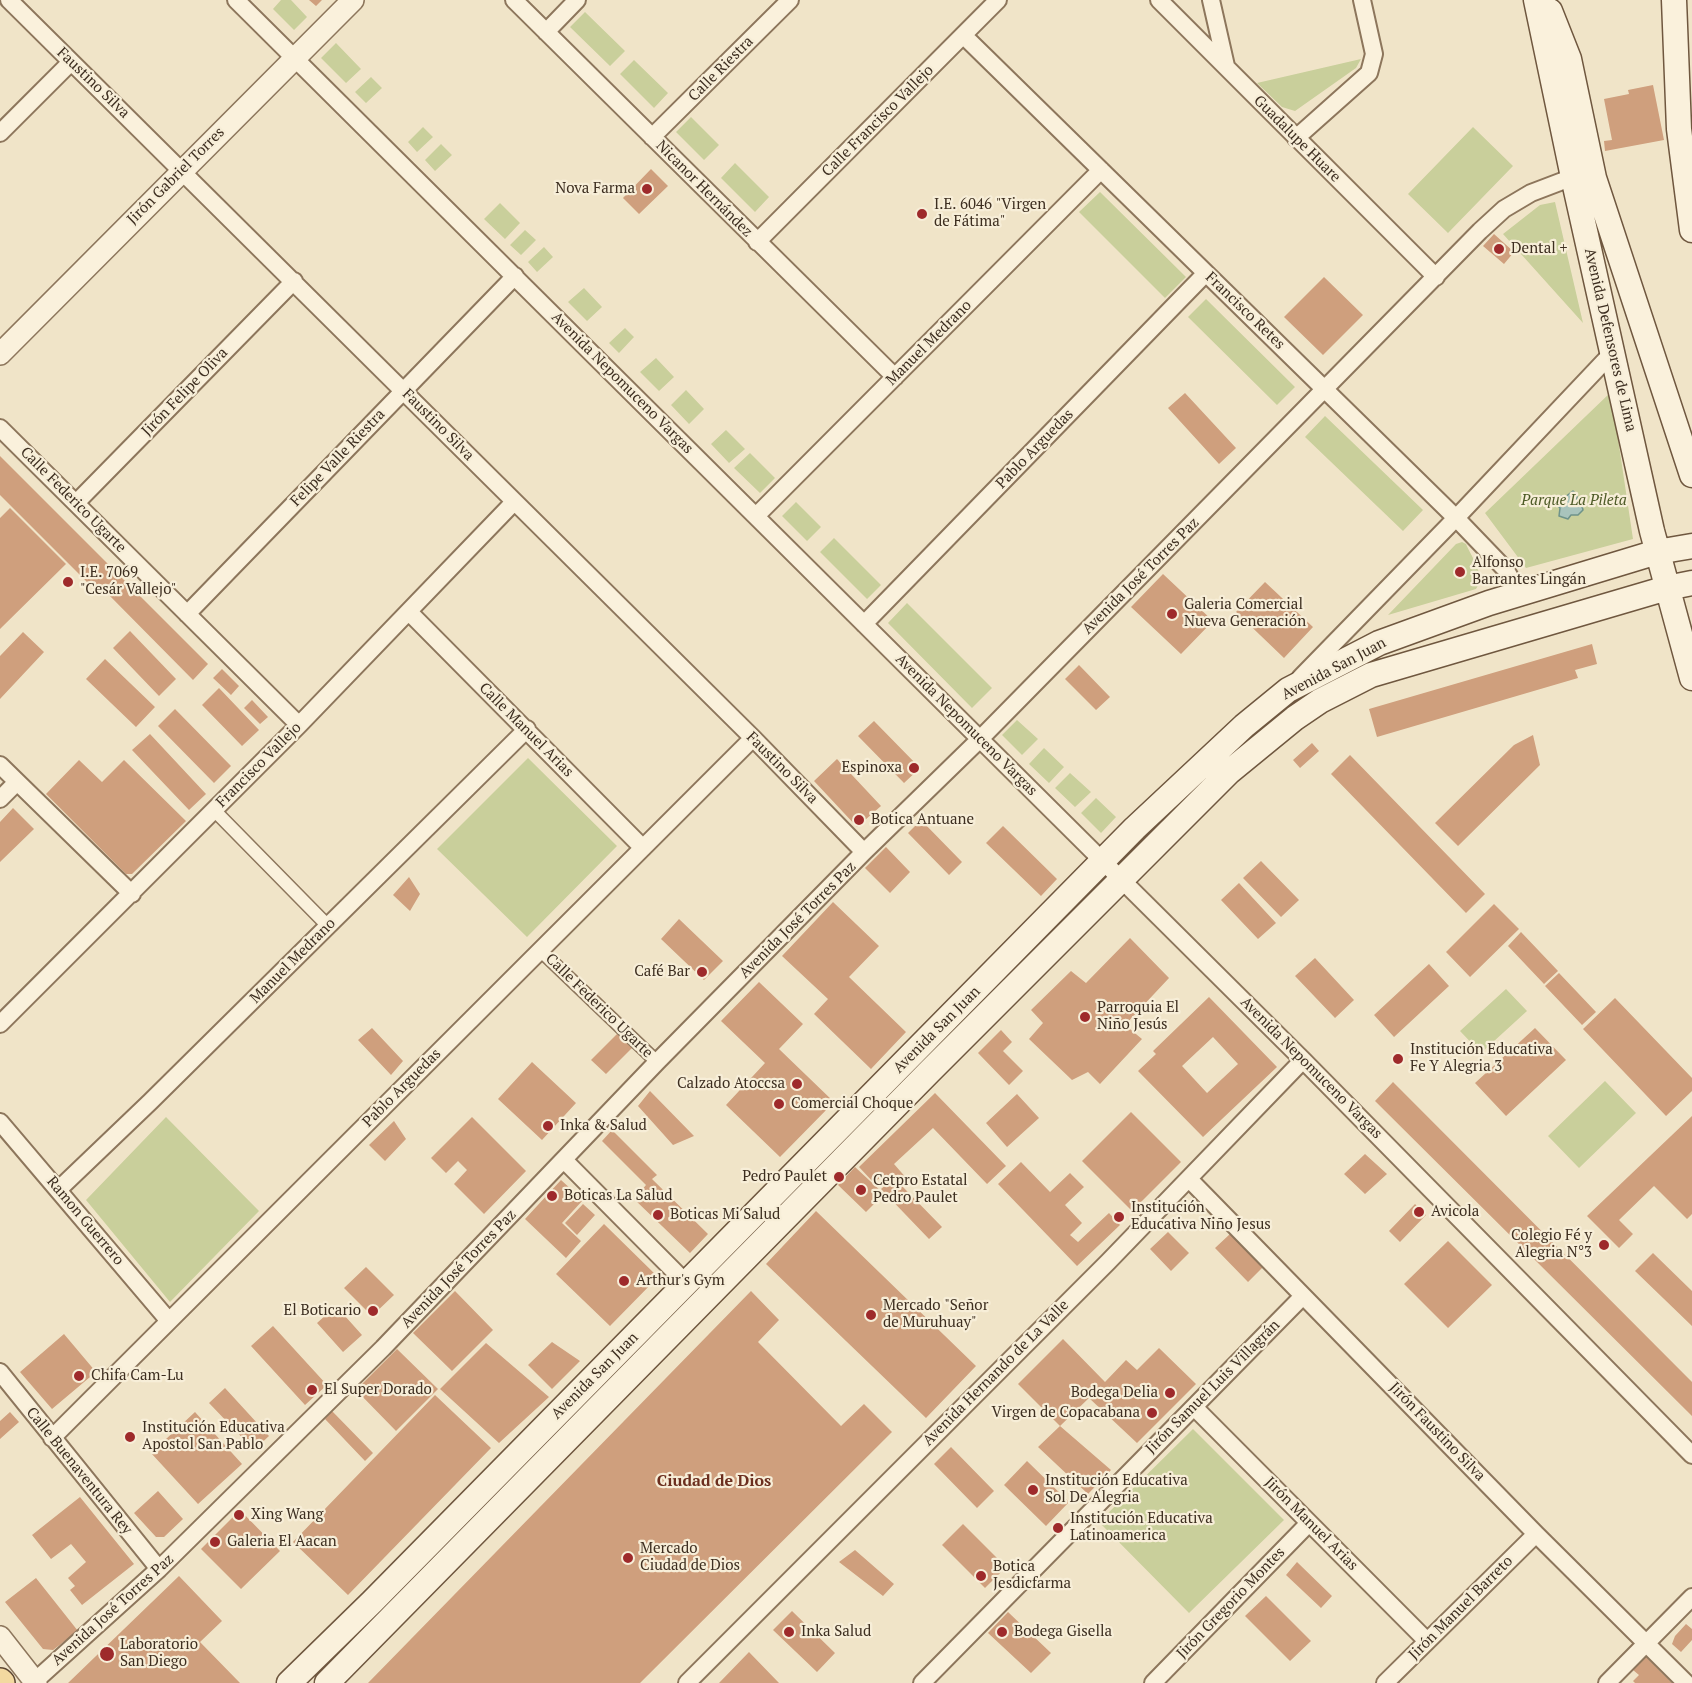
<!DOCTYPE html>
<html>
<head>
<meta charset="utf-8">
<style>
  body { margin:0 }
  canvas { display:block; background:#f0e4c8 }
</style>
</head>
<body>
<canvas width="1692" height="1683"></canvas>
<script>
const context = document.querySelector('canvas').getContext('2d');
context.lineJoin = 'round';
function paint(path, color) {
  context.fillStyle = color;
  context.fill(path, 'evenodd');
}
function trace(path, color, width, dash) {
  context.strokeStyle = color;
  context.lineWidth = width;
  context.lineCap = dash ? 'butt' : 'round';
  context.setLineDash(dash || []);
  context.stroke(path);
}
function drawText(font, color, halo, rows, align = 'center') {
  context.font = font + ' "PT Serif",serif';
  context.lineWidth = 4.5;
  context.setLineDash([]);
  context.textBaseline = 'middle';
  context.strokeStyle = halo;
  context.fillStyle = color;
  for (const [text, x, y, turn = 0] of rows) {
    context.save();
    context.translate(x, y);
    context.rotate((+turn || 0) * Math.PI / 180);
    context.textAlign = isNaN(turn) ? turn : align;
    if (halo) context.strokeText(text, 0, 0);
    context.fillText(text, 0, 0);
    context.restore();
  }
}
const green = new Path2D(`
  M 281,0 L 291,0 L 307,17 L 294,30 L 273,9 Z
  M 585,12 L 625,51 L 610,66 L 570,27 Z
  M 336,43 L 361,69 L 346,83 L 321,58 Z
  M 1361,59 L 1356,68 L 1295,111 L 1282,107 L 1257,83 Z
  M 634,60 L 668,93 L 654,108 L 620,74 Z
  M 371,77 L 382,88 L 366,103 L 355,92 Z
  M 691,117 L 719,145 L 704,160 L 676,132 Z
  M 423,127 L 433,137 L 417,152 L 408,142 Z
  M 1473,127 L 1513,166 L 1448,233 L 1408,194 Z
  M 441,144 L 452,155 L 435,171 L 425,160 Z
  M 735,163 L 769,197 L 755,212 L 721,178 Z
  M 1100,192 L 1186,277 L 1165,298 L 1079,212 Z
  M 1555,202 L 1583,323 L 1503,234 L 1540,205 Z
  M 500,203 L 520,223 L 505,239 L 484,219 Z
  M 525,230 L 536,240 L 521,255 L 510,245 Z
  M 544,247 L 553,257 L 537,272 L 528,262 Z
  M 584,288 L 602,307 L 587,321 L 568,302 Z
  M 1206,299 L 1295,387 L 1277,405 L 1188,317 Z
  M 625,328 L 634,337 L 619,353 L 609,343 Z
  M 656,358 L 674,377 L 659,391 L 640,372 Z
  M 686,390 L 704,409 L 689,424 L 671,405 Z
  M 1611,392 L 1633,539 L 1526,568 L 1485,513 Z
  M 1325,416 L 1423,510 L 1403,531 L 1305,437 Z
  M 726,430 L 745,449 L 729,463 L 711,444 Z
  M 750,453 L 775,478 L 760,493 L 734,468 Z
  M 796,502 L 821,527 L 807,541 L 782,516 Z
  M 834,538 L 881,585 L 867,599 L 820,552 Z
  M 1462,542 L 1466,544 C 1472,558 1486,576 1476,589 L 1388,615 L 1456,544 Z
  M 907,603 L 992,688 L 972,708 L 888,623 Z
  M 1017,720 L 1038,739 L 1022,755 L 1002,735 Z
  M 1044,748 L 1064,767 L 1049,783 L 1029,764 Z
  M 528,758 L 617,846 L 527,937 L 437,849 Z
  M 1070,773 L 1091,792 L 1075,807 L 1055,788 Z
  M 1096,798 L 1116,817 L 1101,833 L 1081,813 Z
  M 1506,989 L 1527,1011 L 1481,1053 L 1460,1031 Z
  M 1605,1081 L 1636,1113 L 1579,1168 L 1548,1136 Z
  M 166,1117 L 259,1211 L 170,1302 L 86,1200 Z
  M 1193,1429 L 1284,1520 L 1189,1613 L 1099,1522 Z`);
const water = new Path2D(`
  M 1573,491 L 1577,494 L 1577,503 L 1582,506 L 1583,510 L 1578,515 L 1571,515 L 1568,519 L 1559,516 L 1560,508 L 1554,503 L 1555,499 L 1560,496 L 1565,497 Z`);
const building = new Path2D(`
  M 309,0 L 322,0 L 316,6 Z
  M 1653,85 L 1664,140 L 1605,151 L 1604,141 L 1612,140 L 1604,99 L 1629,94 L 1628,90 Z
  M 651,169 L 668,186 L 639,214 L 623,198 Z
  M 1494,234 L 1514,252 L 1504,264 L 1483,246 Z
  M 1324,277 L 1363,315 L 1323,355 L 1284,317 Z
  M 1185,393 L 1236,448 L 1219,464 L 1168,408 Z
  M 0,456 L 208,664 L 193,680 L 105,591 L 100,595 L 0,495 Z
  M 10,508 L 66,564 L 0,629 L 0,518 Z
  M 1163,574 L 1213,621 L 1181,654 L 1131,607 Z
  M 1265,582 L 1313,627 L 1284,658 L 1236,612 Z
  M 130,631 L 176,679 L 159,696 L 113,648 Z
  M 23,632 L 44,652 L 0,699 L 0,656 Z
  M 1592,644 L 1597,664 L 1575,670 L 1578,678 L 1377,737 L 1369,709 Z
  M 105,659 L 155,707 L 136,727 L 86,679 Z
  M 1079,665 L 1110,697 L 1096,710 L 1065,679 Z
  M 222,669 L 239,686 L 231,695 L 213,678 Z
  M 219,688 L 259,730 L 242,746 L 202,705 Z
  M 252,700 L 268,717 L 260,724 L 244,708 Z
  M 175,709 L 231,766 L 214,783 L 158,726 Z
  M 874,721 L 920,768 L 904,783 L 858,736 Z
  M 150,734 L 206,794 L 189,810 L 132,750 Z
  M 1533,735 L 1540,765 L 1458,846 L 1435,823 L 1514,745 Z
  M 1312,743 L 1319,751 L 1300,768 L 1293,760 Z
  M 1350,755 L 1485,894 L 1466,913 L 1331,774 Z
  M 837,759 L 881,806 L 857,827 L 814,781 Z
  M 79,760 L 102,782 L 124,760 L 186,821 L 132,874 L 126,874 L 46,794 Z
  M 13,808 L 34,829 L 0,862 L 0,822 Z
  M 921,820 L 962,862 L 949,875 L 908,833 Z
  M 1003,826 L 1057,879 L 1041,896 L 986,843 Z
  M 886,847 L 910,872 L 890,893 L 865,868 Z
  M 1261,861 L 1299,900 L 1281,917 L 1243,878 Z
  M 409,877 L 420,894 L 410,911 L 393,895 Z
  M 1239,883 L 1276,923 L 1258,939 L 1221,900 Z
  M 833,902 L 879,946 L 849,977 L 906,1032 L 871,1069 L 814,1014 L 828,999 L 782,956 Z
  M 1494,904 L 1519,929 L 1470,977 L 1446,952 Z
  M 679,919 L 723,961 L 704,980 L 661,939 Z
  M 1521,932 L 1558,971 L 1544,984 L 1508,946 Z
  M 1130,938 L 1169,978 L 1125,1025 L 1142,1039 L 1100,1084 L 1088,1072 L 1072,1080 L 1029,1039 L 1043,1023 L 1031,1010 L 1071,971 L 1086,983 Z
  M 1315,958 L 1354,1000 L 1335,1018 L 1295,976 Z
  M 1429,964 L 1449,986 L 1394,1037 L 1374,1015 Z
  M 1559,973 L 1596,1012 L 1582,1025 L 1545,986 Z
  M 759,982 L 803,1024 L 779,1049 L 834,1102 L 780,1157 L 726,1105 L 765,1063 L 721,1021 Z
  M 1209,997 L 1277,1067 L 1203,1137 L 1138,1071 L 1156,1054 L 1153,1051 ZM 1213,1037 L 1238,1064 L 1207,1093 L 1182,1066 Z
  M 1615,998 L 1692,1078 L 1692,1091 L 1666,1116 L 1583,1029 Z
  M 372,1028 L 403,1061 L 391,1075 L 358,1040 Z
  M 1535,1028 L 1566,1060 L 1506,1116 L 1475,1083 Z
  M 1001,1030 L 1012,1042 L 1003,1051 L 1023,1071 L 1009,1085 L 978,1053 Z
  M 617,1034 L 632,1048 L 606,1074 L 591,1060 Z
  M 532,1062 L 576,1103 L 542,1140 L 498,1099 Z
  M 1393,1082 L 1692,1382 L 1692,1416 L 1375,1101 Z
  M 650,1091 L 694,1136 L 673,1145 L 638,1106 Z
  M 935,1093 L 1006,1166 L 987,1184 L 933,1128 L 894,1164 L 908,1180 L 902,1186 L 942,1227 L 929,1239 L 881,1189 L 889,1182 L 883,1175 L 874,1183 L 859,1167 Z
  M 1017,1094 L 1039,1118 L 1007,1147 L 986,1123 Z
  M 1131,1112 L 1181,1162 L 1132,1211 L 1082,1161 Z
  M 1692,1116 L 1692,1214 L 1687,1219 L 1654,1186 L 1619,1220 L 1633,1234 L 1619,1248 L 1587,1216 Z
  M 472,1117 L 526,1171 L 484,1214 L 454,1184 L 467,1170 L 458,1161 L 446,1173 L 431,1158 Z
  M 394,1121 L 406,1139 L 385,1161 L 369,1145 Z
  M 612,1130 L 657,1175 L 652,1179 L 708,1234 L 690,1253 L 634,1199 L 646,1185 L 602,1141 Z
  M 1365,1154 L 1387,1174 L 1365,1194 L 1344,1174 Z
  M 1021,1162 L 1050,1192 L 1070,1173 L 1084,1187 L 1065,1205 L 1082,1223 L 1070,1235 L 1078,1242 L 1109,1213 L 1120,1225 L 1077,1266 L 998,1184 Z
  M 855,1167 L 884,1194 L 866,1212 L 838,1185 Z
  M 561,1180 L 583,1200 L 562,1223 L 581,1241 L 566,1258 L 525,1219 Z
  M 583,1204 L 595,1215 L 577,1235 L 565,1223 Z
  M 1415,1204 L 1426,1215 L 1400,1242 L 1389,1231 Z
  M 816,1211 L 976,1366 L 926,1418 L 766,1264 Z
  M 604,1224 L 658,1277 L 610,1326 L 556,1274 Z
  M 1168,1232 L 1189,1253 L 1171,1271 L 1150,1249 Z
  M 1230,1234 L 1263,1267 L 1248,1282 L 1215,1248 Z
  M 1448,1241 L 1492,1285 L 1448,1328 L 1404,1284 Z
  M 1653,1253 L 1692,1291 L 1692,1326 L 1635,1271 Z
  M 366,1267 L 394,1295 L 372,1316 L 344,1288 Z
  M 455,1291 L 493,1330 L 452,1371 L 413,1333 Z
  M 751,1291 L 779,1320 L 758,1342 L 841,1426 L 864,1404 L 892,1432 L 640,1683 L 368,1683 Z
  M 336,1306 L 362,1335 L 343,1352 L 317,1323 Z
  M 273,1326 L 327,1385 L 305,1405 L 251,1346 Z
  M 64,1334 L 96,1372 L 52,1409 L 20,1372 Z
  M 1063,1339 L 1105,1382 L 1126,1360 L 1137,1370 L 1159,1348 L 1196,1384 L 1137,1443 L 1089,1398 L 1060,1426 L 1111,1470 L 1088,1494 L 1038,1447 L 1060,1426 L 1018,1384 Z
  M 552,1342 L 580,1361 L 552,1389 L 528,1365 Z
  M 486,1343 L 549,1397 L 499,1443 L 440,1389 Z
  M 397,1349 L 438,1389 L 396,1431 L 356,1390 Z
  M 225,1388 L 269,1436 L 254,1450 L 209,1403 Z
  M 435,1395 L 491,1448 L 348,1595 L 293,1542 Z
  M 332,1411 L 373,1453 L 365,1461 L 325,1419 Z
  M 10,1412 L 19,1422 L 0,1439 L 0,1421 Z
  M 195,1412 L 242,1464 L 198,1504 L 151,1453 Z
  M 951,1447 L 994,1491 L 977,1508 L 934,1464 Z
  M 1027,1461 L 1069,1502 L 1046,1526 L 1004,1485 Z
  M 158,1491 L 183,1519 L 164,1537 L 156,1537 L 134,1513 Z
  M 80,1497 L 134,1564 L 82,1605 L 70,1590 L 75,1586 L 68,1578 L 86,1562 L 71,1544 L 51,1559 L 32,1535 Z
  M 240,1510 L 280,1551 L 241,1589 L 201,1549 Z
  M 963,1524 L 1006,1567 L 985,1588 L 942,1545 Z
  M 855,1550 L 894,1584 L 883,1596 L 839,1562 Z
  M 1297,1562 L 1332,1596 L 1321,1608 L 1286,1575 Z
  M 179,1576 L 222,1621 L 200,1642 L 240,1683 L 68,1683 Z
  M 36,1578 L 78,1631 L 53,1650 L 43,1649 L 5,1602 Z
  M 1266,1596 L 1311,1641 L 1290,1661 L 1245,1616 Z
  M 792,1611 L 835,1653 L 817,1672 L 773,1630 Z
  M 1008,1612 L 1051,1653 L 1031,1673 L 988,1633 Z
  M 1686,1624 L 1692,1629 L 1692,1640 L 1681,1652 L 1672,1644 L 1675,1636 Z
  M 749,1652 L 779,1683 L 719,1683 Z
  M 1646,1657 L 1672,1683 L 1635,1683 L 1633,1681 L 1639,1675 L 1633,1670 Z`);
const pedestrian = new Path2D(`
  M 214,810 L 328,926
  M 540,950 L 657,1062`);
const minor = new Path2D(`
  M 9,0 L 753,738 L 864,852
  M 236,0 L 1303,1060 L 1692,1455
  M 514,0 L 895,377
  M 1159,0 L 1436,277
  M 1211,0 L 1226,66
  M 546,32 L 577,0
  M 963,35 L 1456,518 L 1506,570 L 1519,594
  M 0,133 L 71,62
  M 652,137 L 790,0
  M 1296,138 L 1369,73 L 1374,54 L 1362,0
  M 757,242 L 998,0
  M 0,428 L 299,725
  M 76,503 L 294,281
  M 756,516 L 1101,170
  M 409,612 L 643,848
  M 187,614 L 515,276
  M 864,624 L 1206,273
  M 1300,678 L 1456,518 L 1613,352
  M 0,765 L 132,894
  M 0,799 L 17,782
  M 0,1024 L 299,725 L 514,502
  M 0,1122 L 169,1321
  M 564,1160 L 686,1283
  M 1189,1179 L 1536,1534 L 1686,1683
  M 58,1190 L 150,1102 L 527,729
  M 0,1372 L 159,1569
  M 1194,1407 L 1427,1641
  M 52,1438 L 753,738
  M 35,1681 L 159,1569 L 383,1348 L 657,1062 L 864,852 L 980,739 L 1480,231 L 1504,209 L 1531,193 L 1573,177
  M 687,1683 L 1108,1262 L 1303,1060
  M 922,1683 L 1303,1296
  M 1153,1683 L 1309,1523
  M 1385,1683 L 1536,1534
  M 1607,1683 L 1692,1597`);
const tertiary = new Path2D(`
  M 0,354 L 353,0
  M 0,1637 L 36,1683`);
const secondary = new Path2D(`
  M 1536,0 L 1573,177 L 1652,531 L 1692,678
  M 1674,0 L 1679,129 L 1692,230
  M 1550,11 L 1569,59 L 1594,178 L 1692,475
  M 289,1683 L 372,1602 L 1135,828 L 1244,726 L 1288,690 L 1379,643 L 1489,603 L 1657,552 L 1692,546
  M 327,1683 L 929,1072 L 1229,772 L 1295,718 L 1320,701 L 1371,675 L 1667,588 L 1692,583`);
const primary = new Path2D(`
  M 0,1682 L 1,1683`);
const markers = [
  [647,189,6,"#9e2a2b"],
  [922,214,6,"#9e2a2b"],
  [1499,249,6,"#9e2a2b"],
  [1460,572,6,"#9e2a2b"],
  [68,582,6,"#9e2a2b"],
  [1172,614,6,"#9e2a2b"],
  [914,768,6,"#9e2a2b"],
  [859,820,6,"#9e2a2b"],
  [702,972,6,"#9e2a2b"],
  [1085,1017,6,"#9e2a2b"],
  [1398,1059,6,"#9e2a2b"],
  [797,1084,6,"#9e2a2b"],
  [779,1104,6,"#9e2a2b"],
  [548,1126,6,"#9e2a2b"],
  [839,1177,6,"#9e2a2b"],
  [861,1190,6,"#9e2a2b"],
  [552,1196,6,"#9e2a2b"],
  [1419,1212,6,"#9e2a2b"],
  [658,1215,6,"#9e2a2b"],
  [1119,1217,6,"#9e2a2b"],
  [1604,1245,6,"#9e2a2b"],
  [624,1281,6,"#9e2a2b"],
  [373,1311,6,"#9e2a2b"],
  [871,1315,6,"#9e2a2b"],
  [79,1376,6,"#9e2a2b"],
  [312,1390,6,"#9e2a2b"],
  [1170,1393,6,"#9e2a2b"],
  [1152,1413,6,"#9e2a2b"],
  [130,1437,6,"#9e2a2b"],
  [1033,1490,6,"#9e2a2b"],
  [239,1515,6,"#9e2a2b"],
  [1058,1528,6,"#9e2a2b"],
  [215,1542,6,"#9e2a2b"],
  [628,1558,6,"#9e2a2b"],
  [981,1576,6,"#9e2a2b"],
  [789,1632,6,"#9e2a2b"],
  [1002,1632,6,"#9e2a2b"],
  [107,1654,8,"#9e2a2b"]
];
const streetNames = [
  ["Calle Riestra",721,69,-45],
  ["Faustino Silva",93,83,44],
  ["Calle Francisco Vallejo",878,121,-45],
  ["Guadalupe Huare",1297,139,45],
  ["Jirón Gabriel Torres",176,176,-45],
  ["Nicanor Hernández",704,189,45],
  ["Francisco Retes",1245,311,44],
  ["Avenida Defensores de Lima",1610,340,77],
  ["Manuel Medrano",929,343,-45],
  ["Avenida Nepomuceno Vargas",622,383,45],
  ["Jirón Felipe Oliva",185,392,-46],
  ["Faustino Silva",438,425,45],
  ["Pablo Arguedas",1035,449,-46],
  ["Felipe Valle Riestra",338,458,-46],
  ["Calle Federico Ugarte",73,500,45],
  ["Avenida José Torres Paz",1141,576,-45],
  ["Avenida San Juan",1334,669,-28],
  ["Avenida Nepomuceno Vargas",966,725,45],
  ["Calle Manuel Arias",526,730,45],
  ["Francisco Vallejo",259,765,-45],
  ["Faustino Silva",782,768,45],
  ["Avenida José Torres Paz",798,920,-45],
  ["Manuel Medrano",293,961,-45],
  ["Calle Federico Ugarte",599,1006,44],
  ["Avenida San Juan",937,1030,-45],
  ["Avenida Nepomuceno Vargas",1311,1068,45],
  ["Pablo Arguedas",402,1088,-45],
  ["Ramon Guerrero",85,1221,50],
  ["Avenida José Torres Paz",459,1269,-46],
  ["Avenida Hernando de La Valle",996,1373,-45],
  ["Avenida San Juan",595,1376,-45],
  ["Jirón Samuel Luis Villagrán",1213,1387,-45],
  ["Jirón Faustino Silva",1437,1432,46],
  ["Calle Buenaventura Rey",79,1471,51],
  ["Jirón Manuel Arias",1311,1524,45],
  ["Jirón Gregorio Montes",1231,1603,-46],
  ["Jirón Manuel Barreto",1461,1608,-45],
  ["Avenida José Torres Paz",113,1610,-42]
];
const poiNames = [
  ["Nova Farma",635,189,"right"],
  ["I.E. 6046 \"Virgen",934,205],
  ["de Fátima\"",934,222],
  ["Dental +",1511,249],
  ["Alfonso",1472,563],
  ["Barrantes Lingán",1472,580],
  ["I.E. 7069",80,573],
  ["\"Cesár Vallejo\"",80,590],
  ["Galeria Comercial",1184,605],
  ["Nueva Generación",1184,622],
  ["Espinoxa",902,768,"right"],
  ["Botica Antuane",871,820],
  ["Café Bar",690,972,"right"],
  ["Parroquia El",1097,1008],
  ["Niño Jesús",1097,1025],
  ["Institución Educativa",1410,1050],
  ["Fe Y Alegria 3",1410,1067],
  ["Calzado Atoccsa",785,1084,"right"],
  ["Comercial Choque",791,1104],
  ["Inka & Salud",560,1126],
  ["Pedro Paulet",827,1177,"right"],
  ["Cetpro Estatal",873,1181],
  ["Pedro Paulet",873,1198],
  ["Boticas La Salud",564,1196],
  ["Institución",1131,1208],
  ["Educativa Niño Jesus",1131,1225],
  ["Avicola",1431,1212],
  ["Boticas Mi Salud",670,1215],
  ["Colegio Fé y",1592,1236,"right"],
  ["Alegria N°3",1592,1253,"right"],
  ["Arthur's Gym",636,1281],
  ["Mercado \"Señor",883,1306],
  ["de Muruhuay\"",883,1323],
  ["El Boticario",361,1311,"right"],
  ["Chifa Cam-Lu",91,1376],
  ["El Super Dorado",324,1390],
  ["Bodega Delia",1158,1393,"right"],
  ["Virgen de Copacabana",1140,1413,"right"],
  ["Institución Educativa",142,1428],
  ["Apostol San Pablo",142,1445],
  ["Institución Educativa",1045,1481],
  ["Sol De Alegria",1045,1498],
  ["Xing Wang",251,1515],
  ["Institución Educativa",1070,1519],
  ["Latinoamerica",1070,1536],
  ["Galeria El Aacan",227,1542],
  ["Mercado",640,1549],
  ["Ciudad de Dios",640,1566],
  ["Botica",993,1567],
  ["Jesdicfarma",993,1584],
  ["Inka Salud",801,1632],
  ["Bodega Gisella",1014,1632],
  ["Laboratorio",120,1645],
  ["San Diego",120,1662]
];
const parkNames = [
  ["Parque La Pileta",1574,501]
];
const neighbourhoodNames = [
  ["Ciudad de Dios",714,1481]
];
paint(green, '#c9cf9b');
paint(water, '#a9c4bc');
trace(water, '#6f938a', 1.5);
paint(building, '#cf9f7d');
trace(pedestrian, '#8d765c', 15);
trace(minor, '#8d765c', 20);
trace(tertiary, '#8d765c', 24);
trace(secondary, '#6f573f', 27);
trace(primary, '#5b4430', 30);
trace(pedestrian, '#faf1dc', 12);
trace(minor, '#faf1dc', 16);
trace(tertiary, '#faf1dc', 21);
trace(secondary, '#faf1dc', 24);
trace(primary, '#f3d9a0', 27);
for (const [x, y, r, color] of markers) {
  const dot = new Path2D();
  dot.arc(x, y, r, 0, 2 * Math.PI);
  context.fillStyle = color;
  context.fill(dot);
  trace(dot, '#f7eed8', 2);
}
drawText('15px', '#3d2e20', '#f7eed8', streetNames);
drawText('15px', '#3d2e20', '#f7eed8', poiNames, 'left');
drawText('italic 15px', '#4d5a26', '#f7eed8', parkNames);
drawText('bold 16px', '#6b2e1e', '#f7eed8', neighbourhoodNames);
</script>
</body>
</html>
